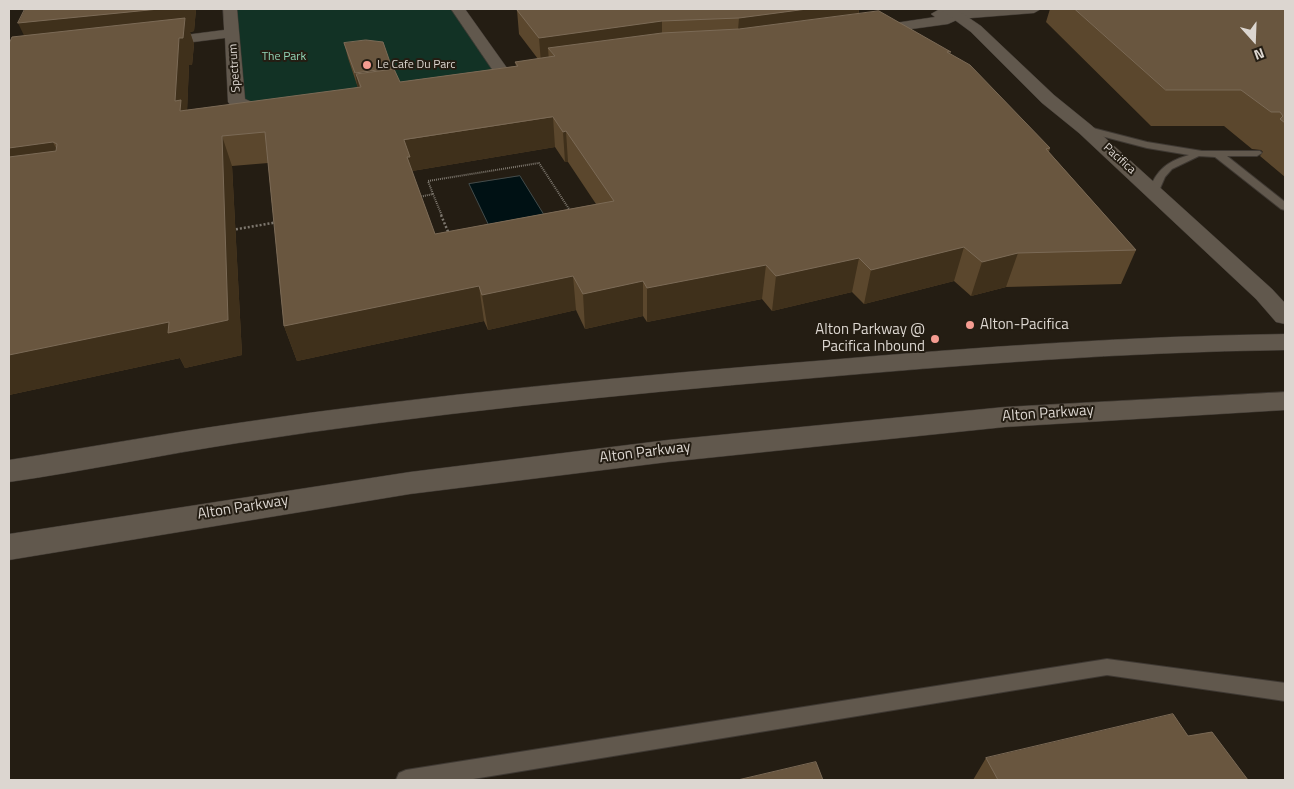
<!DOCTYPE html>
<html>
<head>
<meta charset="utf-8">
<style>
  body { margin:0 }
  #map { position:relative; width:1294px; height:789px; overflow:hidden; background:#241d13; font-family:"Titillium Web",sans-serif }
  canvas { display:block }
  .frame { position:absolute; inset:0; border:10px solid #dcd6d0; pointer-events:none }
  .north { position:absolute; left:1229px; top:15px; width:50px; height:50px; -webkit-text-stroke:4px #241d13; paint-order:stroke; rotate:160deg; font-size:14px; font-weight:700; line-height:20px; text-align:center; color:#dcd6d0 }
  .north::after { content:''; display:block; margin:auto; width:18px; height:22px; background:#dcd6d0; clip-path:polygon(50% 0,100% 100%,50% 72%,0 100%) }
</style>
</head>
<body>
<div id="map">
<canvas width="1294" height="789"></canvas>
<div class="frame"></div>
<div class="north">N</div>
</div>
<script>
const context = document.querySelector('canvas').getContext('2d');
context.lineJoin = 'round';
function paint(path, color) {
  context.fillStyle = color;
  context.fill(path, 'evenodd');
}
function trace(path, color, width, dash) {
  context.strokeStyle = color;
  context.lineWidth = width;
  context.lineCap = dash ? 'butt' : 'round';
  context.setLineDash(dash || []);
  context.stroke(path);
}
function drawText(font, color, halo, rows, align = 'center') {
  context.font = font + ' "Titillium Web",sans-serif';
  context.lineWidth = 4;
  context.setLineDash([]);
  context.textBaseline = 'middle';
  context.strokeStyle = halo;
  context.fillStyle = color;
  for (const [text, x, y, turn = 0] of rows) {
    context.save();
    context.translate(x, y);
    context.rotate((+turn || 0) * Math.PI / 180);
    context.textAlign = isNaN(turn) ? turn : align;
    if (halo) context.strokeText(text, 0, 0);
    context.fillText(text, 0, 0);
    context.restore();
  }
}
const green = new Path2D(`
  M 230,9 L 458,9 L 504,75 L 257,110 L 237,102 Z`);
const water = new Path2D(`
  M 520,176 L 546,218 L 490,228 L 469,184 Z`);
const pathFar1 = new Path2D(`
  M 433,194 L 428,181 L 539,163 L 571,212
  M 419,197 L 433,194 L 442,216`);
const path = new Path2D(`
  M 441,215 L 449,234
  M 232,230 L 278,222`);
const service = new Path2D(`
  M 1085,126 L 1147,142 L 1202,151 L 1260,151 L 1262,153 L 1257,156 L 1227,156 L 1285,202 L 1285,210 L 1281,209 L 1215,157 L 1199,156 L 1172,169 L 1165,177 L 1158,193 L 1150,193 L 1149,191 C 1156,170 1168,161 1189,155 L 1147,148 L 1082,131 L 1082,127 Z
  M 1107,659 L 1285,683 L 1285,701 L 1107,675 L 467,780 L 396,780 L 399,773 L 406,770 Z`);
const minor = new Path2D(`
  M 223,9 L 237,9 L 245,99 L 259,105 L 275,102 L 281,103 L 284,107 L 281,111 L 257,115 L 231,106 L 228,102 L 225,38 L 154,47 L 149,46 L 147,43 L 149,40 L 154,39 L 224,30 Z
  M 451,9 L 465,9 L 512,75 L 510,78 L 498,78 Z
  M 983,9 L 1041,9 L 1034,13 L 959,19 L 948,24 L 868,35 L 863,34 L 861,31 L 863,28 L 868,27 L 935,17 L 931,14 L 938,10 Z`);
const tertiary = new Path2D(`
  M 940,9 L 956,9 L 981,26 L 1054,95 L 1091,125 L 1272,289 L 1285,303 L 1285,324 L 1276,322 L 1256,299 L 1079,133 L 1042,103 L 971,32 Z`);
const secondary = new Path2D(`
  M 1285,334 L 1285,350 C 1123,352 963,365 802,379 C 614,395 425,414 238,443 C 161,455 85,471 9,482 L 9,460 C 85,448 162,434 238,423 C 434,394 631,376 828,360 C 980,347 1132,336 1285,334 Z
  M 1285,392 L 1285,410 L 1005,427 L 668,462 L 410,494 L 9,560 L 9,534 L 410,472 L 668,440 L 1005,407 Z`);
const wall = new Path2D(`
  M 25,9 L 196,9 L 194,31 L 190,32 L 194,44 L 192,65 L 189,65 L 187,110 L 358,88 L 348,58 L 344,43 L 392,69 L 400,82 L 516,66 L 515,62 L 538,59 L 519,34 L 517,10 L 518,9 L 859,9 L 859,13 L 950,54 L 1050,148 L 1049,152 L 1136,250 L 1121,284 L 1006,287 L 971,296 L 954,281 L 864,304 L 852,292 L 772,311 L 762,299 L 647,322 L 643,316 L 585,329 L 576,310 L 488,330 L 484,321 L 297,361 L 284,326 L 268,163 L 232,166 L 242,355 L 185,368 L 180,358 L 9,395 L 9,44 L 24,36 ZM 555,147 L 565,162 L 568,162 L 596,204 L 435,234 L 412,171 Z
  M 1050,9 L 1285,9 L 1285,177 L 1260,156 L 1263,152 L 1261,150 L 1252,149 L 1224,126 L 1151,126 L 1046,22 Z
  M 1188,736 L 1248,780 L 973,780 L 986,758 Z`);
const shadedWall = new Path2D(`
  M 159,9 L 196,9 L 194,31 L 190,32 L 194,44 L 192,65 L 189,65 L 187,115 L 31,50 L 18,23 Z
  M 807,9 L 859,9 L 857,26 L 737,42 L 739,18 Z
  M 662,21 L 662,46 L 555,56 L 548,48 L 549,62 L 541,63 L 539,38 Z
  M 392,68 L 395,84 L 356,74 L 360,89 L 358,89 L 355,73 Z
  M 553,117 L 555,147 L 412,171 L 416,188 L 413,188 L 404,140 Z
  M 566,131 L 568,162 L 565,162 L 563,132 Z
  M 222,136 L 232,166 L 242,355 L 185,368 L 180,358 L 9,395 L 9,355 Z
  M 53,142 L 68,173 L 9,181 L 9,148 Z
  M 964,247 L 954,281 L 864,304 L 871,270 Z
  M 1018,253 L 1006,287 L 971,296 L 982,262 Z
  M 859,258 L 852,292 L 772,311 L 776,276 Z
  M 766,265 L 762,299 L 647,322 L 647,288 Z
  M 573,276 L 576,310 L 488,330 L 482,295 Z
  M 643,281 L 643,316 L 585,329 L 583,294 Z
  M 479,286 L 484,321 L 297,361 L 284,326 Z`);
const building = new Path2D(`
  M 25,9 L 159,9 L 18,23 Z
  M 522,9 L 807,9 L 739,18 L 662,21 L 539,38 L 517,10 Z
  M 1075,9 L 1285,9 L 1285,123 L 1280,119 L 1283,116 L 1280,112 L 1271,112 L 1241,90 L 1166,90 Z
  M 879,11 L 951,52 L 947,52 L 970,65 L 1050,148 L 1046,149 L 1136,250 L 1018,253 L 982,262 L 964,247 L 871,270 L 859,258 L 776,276 L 766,265 L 647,288 L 643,281 L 583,294 L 573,276 L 482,295 L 479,286 L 284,326 L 265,132 L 222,136 L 228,320 L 168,333 L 169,322 L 9,355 L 9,157 L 56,151 L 57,144 L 53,142 L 9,148 L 9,44 L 12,37 L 185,18 L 183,38 L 179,38 L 175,101 L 181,100 L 180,111 L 361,87 L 356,74 L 394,69 L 400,82 L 518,66 L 515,62 L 555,56 L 548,48 L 662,33 L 739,29 ZM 553,117 L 563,132 L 566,131 L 614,201 L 435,234 L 407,157 L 410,157 L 404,140 Z
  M 366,40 L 383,42 L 392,68 L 355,73 L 344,43 Z
  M 1173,714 L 1188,736 L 1212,732 L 1248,780 L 998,780 L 986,758 Z
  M 816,762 L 823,780 L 738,780 Z`);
const markers = [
  [367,65,5,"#f59c91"],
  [970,325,5,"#f59c91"],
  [935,339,5,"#f59c91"]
];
const farParknames = [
  ["The Park",284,57]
];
const farPoinames = [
  ["Le Cafe Du Parc",377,65]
];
const farStreetnames = [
  ["Spectrum",235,68,-94],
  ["Pacifica",1119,159,42]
];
const poiNames = [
  ["Alton-Pacifica",980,325],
  ["Alton Parkway @",925,330,"right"],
  ["Pacifica Inbound",925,347,"right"]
];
const streetNames = [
  ["Alton Parkway",1048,414,-4],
  ["Alton Parkway",645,453,-7],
  ["Alton Parkway",243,508,-9]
];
paint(green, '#123225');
paint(water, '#001114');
trace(water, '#424c4c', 1);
trace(service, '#3f3933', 2);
trace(minor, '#3f3933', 1);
trace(tertiary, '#3f3933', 1);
trace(secondary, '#3f3933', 1);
trace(pathFar1, '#7e786f', 2, [1, 1]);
trace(path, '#7e786f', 2.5, [2, 2]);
paint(service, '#61584d');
paint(minor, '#61584d');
paint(tertiary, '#61584d');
paint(secondary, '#61584d');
paint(wall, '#5b472d');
paint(shadedWall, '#3f301b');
paint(building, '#69563f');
trace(building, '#7b6a56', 1);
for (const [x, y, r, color] of markers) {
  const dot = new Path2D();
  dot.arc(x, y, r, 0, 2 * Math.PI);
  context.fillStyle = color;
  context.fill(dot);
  trace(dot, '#241d13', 2);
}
drawText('12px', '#91d4b6', '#241d13', farParknames);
drawText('12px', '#dcd6d0', '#241d13', farPoinames, 'left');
drawText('12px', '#dcd6d0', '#241d13', farStreetnames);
drawText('15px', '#dcd6d0', '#241d13', poiNames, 'left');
drawText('15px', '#dcd6d0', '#241d13', streetNames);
</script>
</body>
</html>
